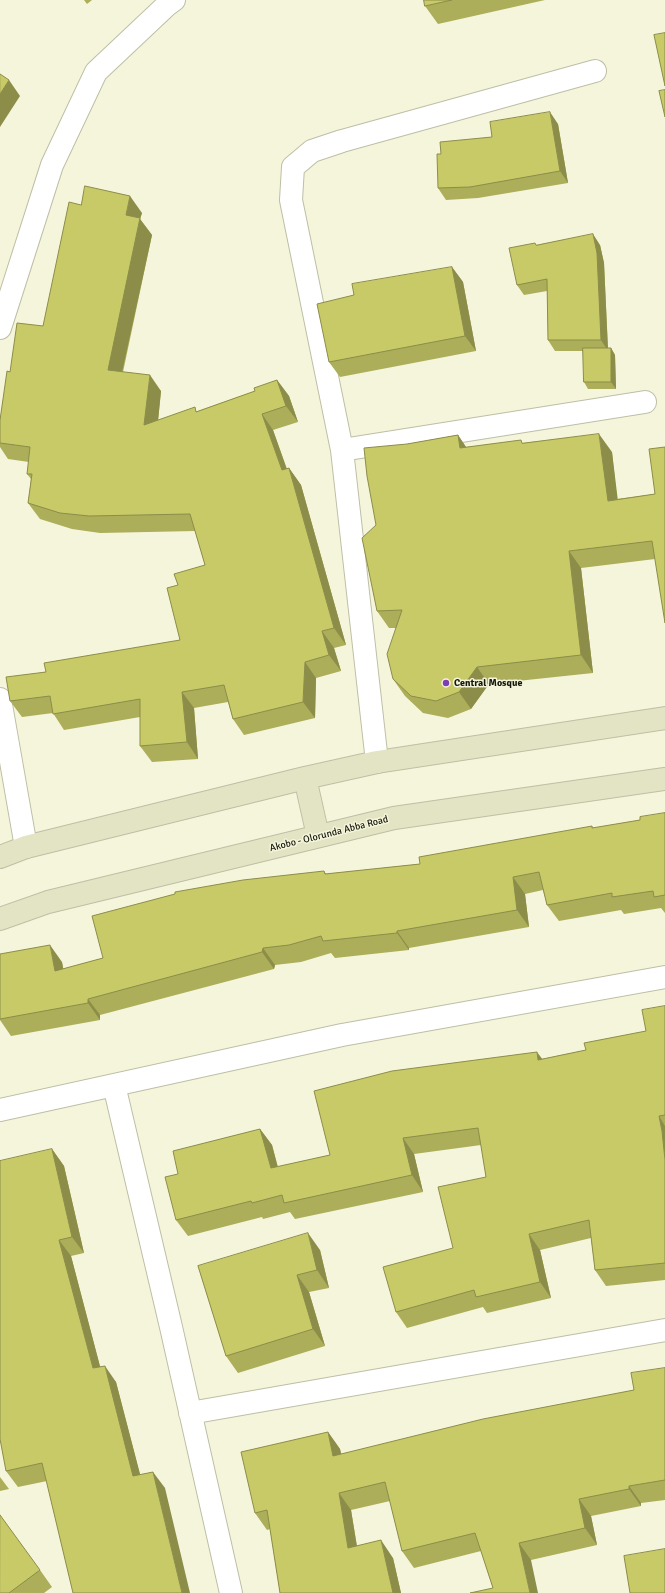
<!DOCTYPE html>
<html>
<head>
<meta charset="utf-8">
<style>
  body { margin:0 }
  canvas { display:block; background:#f4f5da }
</style>
</head>
<body>
<canvas width="665" height="1593"></canvas>
<script>
const context = document.querySelector('canvas').getContext('2d');
context.lineJoin = 'round';
function trace(path, color, width, dash) {
  context.strokeStyle = color;
  context.lineWidth = width;
  context.lineCap = dash ? 'butt' : 'round';
  context.setLineDash(dash || []);
  context.stroke(path);
}
function paint(path, color) {
  context.fillStyle = color;
  context.fill(path, 'evenodd');
}
function drawText(font, color, halo, rows, align = 'center') {
  context.font = font + ' Signika,sans-serif';
  context.lineWidth = 3;
  context.setLineDash([]);
  context.textBaseline = 'middle';
  context.strokeStyle = halo;
  context.fillStyle = color;
  for (const [text, x, y, turn = 0] of rows) {
    context.save();
    context.translate(x, y);
    context.rotate((+turn || 0) * Math.PI / 180);
    context.textAlign = isNaN(turn) ? turn : align;
    if (halo) context.strokeText(text, 0, 0);
    context.fillText(text, 0, 0);
    context.restore();
  }
}
const minor = new Path2D(`
  M 0,328 L 52,165 L 96,72 L 166,6 L 174,0
  M 342,450 L 645,402
  M 0,699 L 26,847
  M 377,762 L 342,450 L 291,200 L 293,167 L 312,151 L 342,141 L 595,71
  M 114,1085 L 171,1327 L 231,1593
  M 0,1110 L 342,1035 L 665,977
  M 190,1413 L 665,1330`);
const secondary = new Path2D(`
  M 305,778 L 318,836
  M 0,857 L 26,847 L 305,778 L 377,762 L 665,718
  M 0,919 L 48,902 L 394,818 L 665,779`);
const wall = new Path2D(`
  M 84,0 L 92,0 L 87,4 Z
  M 424,0 L 545,0 L 438,24 L 425,6 Z
  M 558,124 L 568,183 L 478,198 L 446,200 L 438,188 L 441,154 L 492,137 Z
  M 81,205 L 142,213 L 140,219 L 152,235 L 123,372 L 161,391 L 158,420 L 198,411 L 255,391 L 277,380 L 289,396 L 298,422 L 273,430 L 287,469 L 289,468 L 301,485 L 346,645 L 334,648 L 341,671 L 316,678 L 315,718 L 244,735 L 233,719 L 228,702 L 194,708 L 198,759 L 152,762 L 140,746 L 140,717 L 64,730 L 53,713 L 22,717 L 10,701 L 46,672 L 180,640 L 178,585 L 205,565 L 195,531 L 100,533 L 72,529 L 40,519 L 28,503 L 31,479 L 27,474 L 29,462 L 8,459 L 0,447 L 0,420 L 10,372 L 43,326 Z
  M 537,245 L 600,245 L 604,263 L 608,348 L 611,348 L 615,355 L 616,389 L 588,389 L 584,382 L 583,351 L 555,351 L 548,340 L 547,291 L 524,295 L 517,285 Z
  M 452,267 L 463,282 L 476,351 L 340,377 L 329,362 Z
  M 458,435 L 466,447 L 523,443 L 612,452 L 617,499 L 655,494 L 665,447 L 655,559 L 581,568 L 593,673 L 489,684 L 471,709 L 448,718 L 423,713 L 405,696 L 393,679 L 396,628 L 389,628 L 377,611 L 376,525 L 407,444 Z
  M 665,813 L 665,913 L 661,908 L 624,914 L 621,910 L 559,921 L 547,905 L 543,890 L 525,894 L 529,927 L 409,948 L 409,950 L 335,958 L 331,953 L 301,962 L 275,965 L 274,969 L 100,1015 L 100,1020 L 11,1036 L 0,1020 L 0,954 L 62,962 L 63,969 L 103,958 L 324,871 L 326,874 L 420,864 L 592,826 L 593,828 L 640,820 Z
  M 665,1006 L 665,1280 L 606,1286 L 595,1270 L 591,1238 L 540,1250 L 551,1298 L 487,1313 L 483,1307 L 407,1328 L 396,1312 L 453,1248 L 486,1177 L 481,1145 L 414,1154 L 423,1192 L 295,1219 L 290,1212 L 263,1219 L 262,1217 L 188,1236 L 176,1220 L 178,1174 L 260,1129 L 272,1145 L 278,1167 L 330,1155 L 542,1059 L 586,1050 L 646,1031 Z
  M 52,1149 L 64,1166 L 84,1253 L 71,1256 L 100,1367 L 116,1382 L 140,1475 L 165,1488 L 47,1481 L 18,1487 L 6,1471 Z
  M 320,1250 L 329,1288 L 309,1292 L 325,1346 L 238,1373 L 226,1356 L 198,1266 Z
  M 665,1368 L 665,1500 L 641,1503 L 641,1506 L 591,1516 L 597,1545 L 531,1560 L 493,1588 L 481,1551 L 414,1568 L 402,1551 L 390,1501 L 351,1510 L 357,1546 L 393,1558 L 401,1593 L 280,1593 L 270,1529 L 267,1530 L 255,1513 L 328,1432 L 340,1449 L 341,1454 L 634,1390 Z
  M 0,1477 L 9,1489 L 0,1491 Z
  M 40,1570 L 52,1587 L 44,1593 L 0,1593 Z`);
const shadedWall = new Path2D(`
  M 9,80 L 20,96 L 0,127 L 0,94 Z
  M 550,112 L 558,124 L 568,183 L 560,171 Z
  M 130,196 L 142,213 L 140,219 L 152,235 L 119,386 L 108,370 L 126,215 Z
  M 593,234 L 600,245 L 604,263 L 608,351 L 601,340 Z
  M 452,267 L 463,282 L 476,351 L 465,336 Z
  M 611,348 L 615,355 L 616,389 L 611,382 Z
  M 150,375 L 161,391 L 156,442 L 144,425 Z
  M 277,380 L 289,396 L 298,422 L 286,406 Z
  M 262,414 L 273,430 L 293,487 L 282,470 Z
  M 599,434 L 612,452 L 620,518 L 608,501 Z
  M 458,435 L 470,453 L 460,448 Z
  M 289,468 L 301,485 L 346,645 L 334,628 Z
  M 569,551 L 581,568 L 593,673 L 581,655 Z
  M 322,631 L 334,648 L 341,671 L 329,655 Z
  M 305,662 L 316,678 L 315,718 L 303,702 Z
  M 477,667 L 489,684 L 471,709 L 459,692 Z
  M 182,692 L 194,708 L 198,759 L 187,742 Z
  M 513,877 L 525,894 L 529,927 L 517,910 Z
  M 397,931 L 409,948 L 409,950 L 397,933 Z
  M 50,945 L 62,962 L 67,988 L 55,971 Z
  M 263,948 L 275,965 L 274,969 L 262,952 Z
  M 88,999 L 100,1015 L 100,1020 L 88,1003 Z
  M 537,1052 L 549,1068 L 538,1060 Z
  M 659,1116 L 665,1126 L 665,1160 Z
  M 260,1129 L 272,1145 L 282,1184 L 271,1168 Z
  M 403,1138 L 414,1154 L 423,1192 L 412,1175 Z
  M 52,1149 L 64,1166 L 84,1253 L 72,1237 Z
  M 308,1233 L 320,1250 L 329,1288 L 317,1270 Z
  M 529,1234 L 540,1250 L 551,1298 L 540,1282 Z
  M 59,1240 L 71,1256 L 105,1385 L 93,1368 Z
  M 297,1275 L 309,1292 L 325,1346 L 313,1329 Z
  M 105,1366 L 116,1382 L 145,1493 L 133,1476 Z
  M 328,1432 L 340,1449 L 346,1473 L 333,1456 Z
  M 153,1472 L 165,1488 L 190,1593 L 182,1593 Z
  M 629,1486 L 641,1503 L 641,1506 L 629,1489 Z
  M 339,1493 L 351,1510 L 360,1566 L 348,1548 Z
  M 579,1499 L 591,1516 L 597,1545 L 585,1528 Z
  M 381,1540 L 393,1558 L 401,1593 L 393,1593 Z
  M 519,1543 L 531,1560 L 538,1593 L 530,1593 Z`);
const building = new Path2D(`
  M 424,0 L 452,0 L 425,6 Z
  M 665,33 L 665,86 L 654,35 Z
  M 0,74 L 9,80 L 0,94 Z
  M 665,90 L 665,117 L 659,91 Z
  M 550,112 L 560,171 L 470,187 L 438,188 L 437,154 L 441,154 L 440,142 L 492,137 L 490,122 Z
  M 85,186 L 130,196 L 126,215 L 140,218 L 108,370 L 150,375 L 144,425 L 195,407 L 196,412 L 255,391 L 254,388 L 277,380 L 286,406 L 262,414 L 282,470 L 289,468 L 334,628 L 322,631 L 329,655 L 305,662 L 303,702 L 233,719 L 224,685 L 182,692 L 187,742 L 140,746 L 140,699 L 53,714 L 50,696 L 10,701 L 6,677 L 46,672 L 44,663 L 180,640 L 167,588 L 178,585 L 174,574 L 205,565 L 190,514 L 89,516 L 60,513 L 28,503 L 32,474 L 27,474 L 30,447 L 0,443 L 0,420 L 7,371 L 10,372 L 17,323 L 43,326 L 69,202 L 81,205 Z
  M 593,234 L 597,253 L 601,340 L 548,340 L 547,279 L 517,285 L 509,248 L 535,243 L 536,245 Z
  M 452,267 L 465,336 L 329,362 L 317,304 L 354,295 L 352,284 Z
  M 583,348 L 611,348 L 611,382 L 584,382 Z
  M 599,434 L 608,501 L 655,494 L 649,449 L 665,447 L 665,623 L 652,541 L 569,551 L 581,655 L 477,667 L 459,692 L 436,701 L 411,696 L 393,679 L 387,654 L 402,610 L 377,611 L 362,538 L 376,525 L 367,476 L 364,448 L 407,444 L 458,435 L 460,448 L 521,440 L 522,443 Z
  M 665,813 L 665,895 L 654,897 L 653,891 L 612,897 L 612,893 L 547,905 L 539,872 L 513,877 L 517,910 L 397,931 L 397,933 L 323,941 L 321,936 L 289,945 L 263,948 L 262,952 L 88,999 L 88,1003 L 0,1019 L 0,954 L 50,945 L 55,971 L 103,958 L 92,916 L 175,894 L 175,892 L 243,880 L 324,871 L 325,874 L 420,864 L 419,857 L 592,826 L 592,828 L 640,820 L 640,817 Z
  M 665,1006 L 665,1115 L 659,1116 L 662,1131 L 665,1160 L 665,1263 L 595,1270 L 589,1220 L 529,1234 L 540,1282 L 476,1297 L 474,1290 L 396,1312 L 383,1267 L 453,1248 L 438,1187 L 486,1177 L 478,1128 L 403,1138 L 412,1175 L 284,1203 L 282,1195 L 252,1203 L 251,1201 L 176,1220 L 165,1177 L 178,1174 L 173,1151 L 260,1129 L 271,1168 L 330,1155 L 314,1091 L 392,1071 L 537,1052 L 538,1060 L 586,1050 L 584,1043 L 646,1031 L 642,1010 Z
  M 52,1149 L 72,1237 L 59,1240 L 93,1368 L 105,1366 L 133,1476 L 153,1472 L 182,1593 L 73,1593 L 42,1463 L 6,1471 L 0,1439 L 0,1161 Z
  M 308,1233 L 317,1270 L 297,1275 L 313,1329 L 226,1356 L 198,1266 Z
  M 665,1368 L 665,1480 L 629,1486 L 629,1489 L 579,1499 L 585,1528 L 519,1543 L 530,1593 L 470,1593 L 493,1588 L 475,1533 L 402,1551 L 385,1482 L 339,1493 L 348,1548 L 381,1540 L 393,1593 L 280,1593 L 267,1510 L 255,1513 L 241,1452 L 328,1432 L 333,1456 L 483,1419 L 634,1390 L 631,1373 Z
  M 0,1515 L 40,1570 L 9,1593 L 0,1593 Z
  M 665,1549 L 665,1593 L 630,1593 L 624,1556 Z`);
const markers = [
  [446,683,4,"#7e3db2"]
];
const poiNames = [
  ["Central Mosque",454,683]
];
const streetNames = [
  ["Akobo - Olorunda Abba Road",329,834,-14]
];
trace(minor, '#bebfa6', 24);
trace(secondary, '#bebfa6', 24);
trace(minor, '#fff', 22);
trace(secondary, '#e3e4c3', 22);
paint(wall, '#acae59');
paint(shadedWall, '#8c8d49');
paint(building, '#c8ca68');
trace(building, '#8c8d49', 1);
for (const [x, y, r, color] of markers) {
  const dot = new Path2D();
  dot.arc(x, y, r, 0, 2 * Math.PI);
  context.fillStyle = color;
  context.fill(dot);
  trace(dot, '#f4f5da', 1.5);
}
drawText('bold 10px', '#15160c', '#f4f5da', poiNames, 'left');
drawText('10px', '#15160c', '#f4f5da', streetNames);
</script>
</body>
</html>
